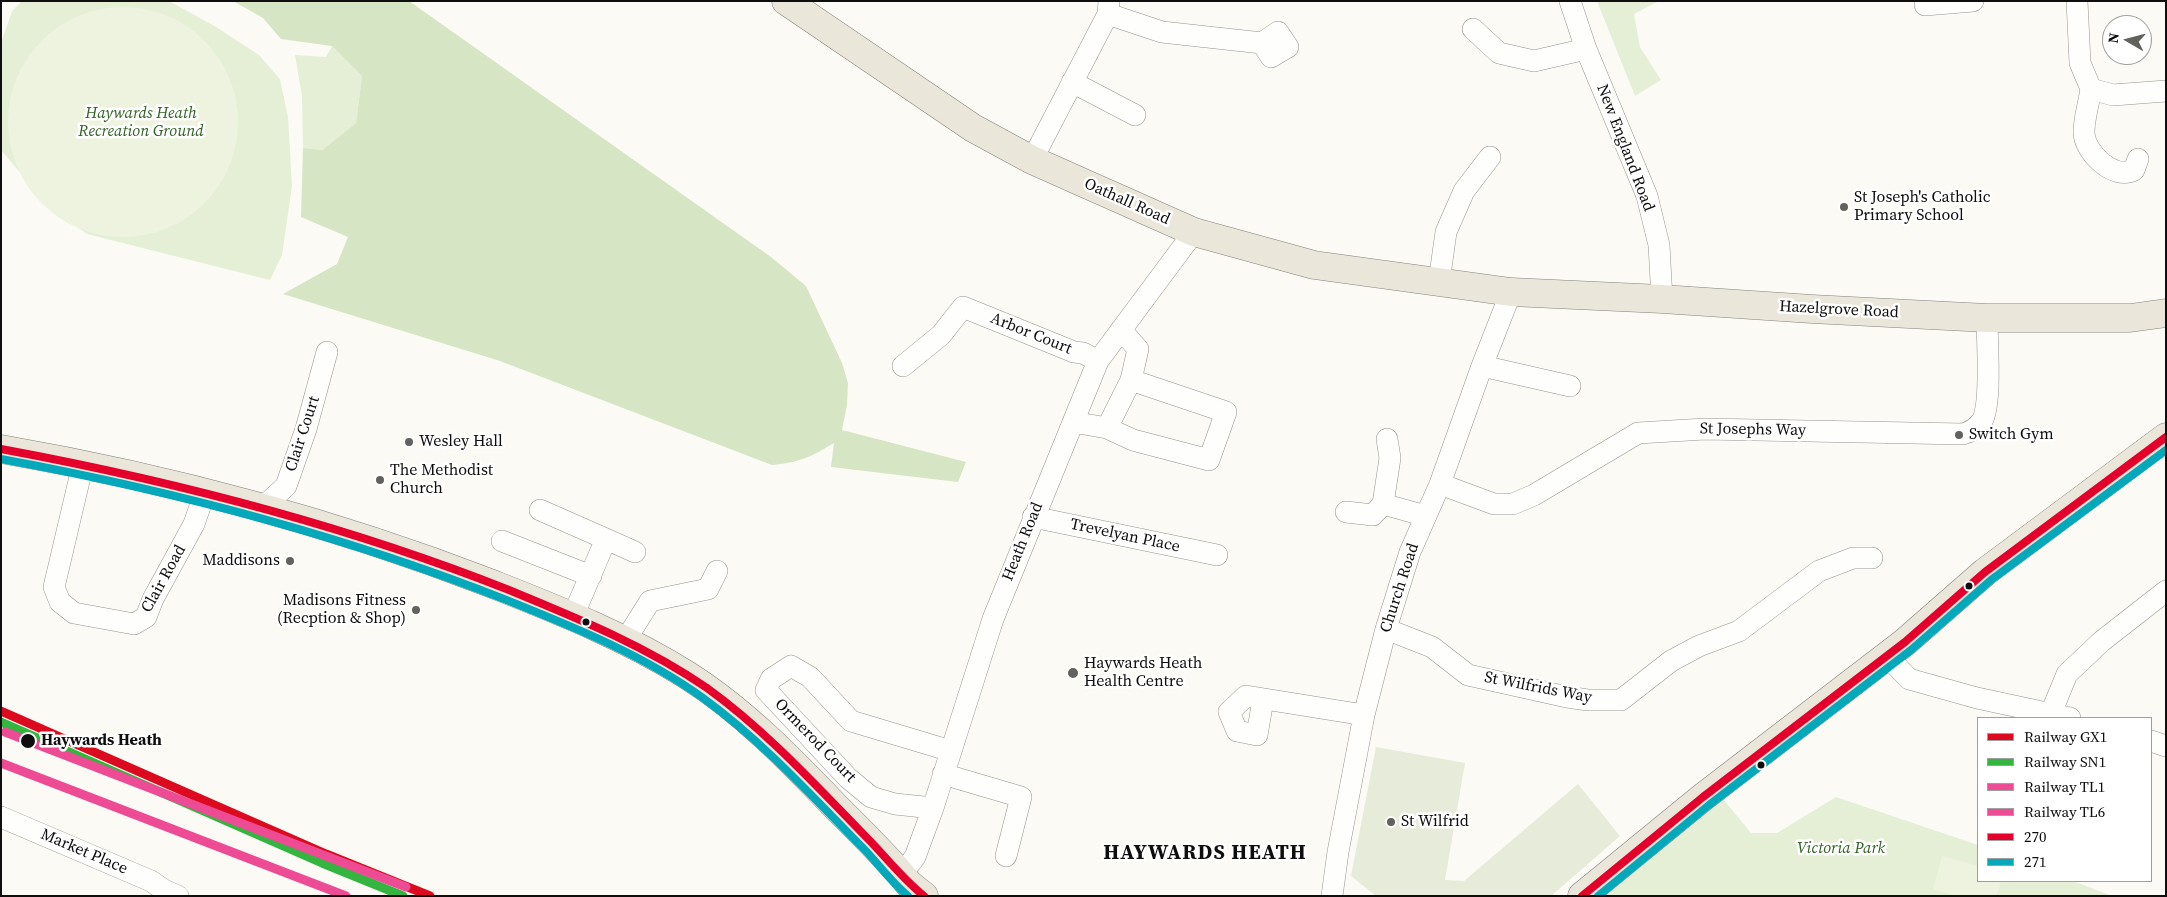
<!DOCTYPE html>
<html>
<head>
<meta charset="utf-8">
<style>
  body { margin:0 }
  #map { position:relative; width:2167px; height:897px; overflow:hidden; background:#fbfaf4; font-family:"Source Serif 4",serif }
  canvas { display:block }
  .frame { position:absolute; inset:0; border:2px solid #0e0e0e; pointer-events:none }
  .legend { position:absolute; left:1977px; top:717px; width:175px; height:165px; box-sizing:border-box; background:#fff; border:1px solid #9f9f9f; margin:0; padding:6px 9px; list-style:none; font-size:15px; color:#0e0e0e }
  .legend li { display:flex; align-items:center; gap:10px; height:25px }
  .legend b { width:25px; border:1px solid #9f9f9f }
  .north { position:absolute; left:2102px; top:15px; width:50px; height:50px; box-sizing:border-box; background:#fff; border:1px solid #9f9f9f; border-radius:50%; rotate:278deg; font-size:14px; font-weight:700; line-height:20px; text-align:center; color:#0e0e0e }
  .north::after { content:''; display:block; margin:auto; width:18px; height:22px; background:#61615e; clip-path:polygon(50% 0,100% 100%,50% 72%,0 100%) }
</style>
</head>
<body>
<div id="map">
<canvas width="2167" height="897"></canvas>
<div class="frame"></div>
<ul class="legend">
<li><b style="height:6px;background:#dc0a1e"></b>Railway GX1</li>
<li><b style="height:6px;background:#33b540"></b>Railway SN1</li>
<li><b style="height:6px;background:#ee4b95"></b>Railway TL1</li>
<li><b style="height:6px;background:#ee4b95"></b>Railway TL6</li>
<li><b style="height:6px;background:#e4002b"></b>270</li>
<li><b style="height:6px;background:#03a8ba"></b>271</li>
</ul>
<div class="north">N</div>
</div>
<script>
const context = document.querySelector('canvas').getContext('2d');
context.lineJoin = 'round';
function paint(path, color) {
  context.fillStyle = color;
  context.fill(path, 'evenodd');
}
function trace(path, color, width, dash) {
  context.strokeStyle = color;
  context.lineWidth = width;
  context.lineCap = dash ? 'butt' : 'round';
  context.setLineDash(dash || []);
  context.stroke(path);
}
function drawText(font, color, halo, rows, align = 'center') {
  context.font = font + ' "Source Serif 4",serif';
  context.lineWidth = 5;
  context.setLineDash([]);
  context.textBaseline = 'middle';
  context.strokeStyle = halo;
  context.fillStyle = color;
  for (const [text, x, y, turn = 0] of rows) {
    context.save();
    context.translate(x, y);
    context.rotate((+turn || 0) * Math.PI / 180);
    context.textAlign = isNaN(turn) ? turn : align;
    if (halo) context.strokeText(text, 0, 0);
    context.fillText(text, 0, 0);
    context.restore();
  }
}
const green = new Path2D(`
  M 22,1 L 169,1 L 216,27 L 259,55 L 280,79 L 288,117 L 292,186 L 282,255 L 270,280 L 87,234 L 50,208 L 1,150 L 1,43 L 12,11 Z
  M 1597,1 L 1659,1 L 1634,14 L 1640,47 L 1661,80 L 1635,96 Z
  M 332,46 L 362,76 L 356,123 L 322,150 L 303,148 L 302,96 L 295,55 L 326,57 Z
  M 1836,797 L 1978,845 L 1978,881 L 2073,881 L 2112,896 L 1604,896 L 1723,799 L 1751,833 L 1777,833 Z`);
const forest = new Path2D(`
  M 233,1 L 409,1 L 771,257 L 806,286 L 842,363 L 848,383 L 847,405 L 842,430 L 966,462 L 958,482 L 831,467 L 834,443 C 813,456 798,463 772,465 L 500,361 L 283,294 L 337,264 L 348,237 L 301,217 L 303,148 L 322,150 L 356,123 L 362,76 L 332,46 L 281,39 L 263,18 Z`);
const cemetery = new Path2D(`
  M 1376,747 L 1465,763 L 1445,880 L 1464,881 L 1578,784 L 1620,836 L 1551,896 L 1376,896 L 1351,876 Z`);
const pitch = new Path2D(`
  M8 122a115 115 0 1 1 230 0a115 115 0 1 1-230 0Z
  M 1942,856 L 1978,866 L 1978,881 L 2001,881 L 1997,896 L 1956,896 L 1933,889 Z`);
const minor = new Path2D(`
  M 1570,1 L 1586,49 L 1647,196 L 1659,245 L 1662,299
  M 2077,1 L 2080,63 L 2091,89
  M 1925,5 L 1973,1
  M 1108,14 L 1162,32 L 1262,43
  M 1473,29 L 1499,53 L 1534,61 L 1586,49
  M 1278,32 L 1288,47 L 1271,57 L 1262,43 Z
  M 1072,82 L 1135,115
  M 2091,89 C 2089,103 2084,118 2084,132 C 2084,152 2114,181 2134,170 L 2138,159
  M 2091,89 L 2113,95 L 2166,91
  M 1032,160 L 1108,14 L 1109,1
  M 1439,282 L 1446,232 L 1464,191 L 1490,157
  M 903,366 L 941,335 L 963,307 L 1074,352 L 1083,353 L 1098,361
  M 1482,366 L 1570,386
  M 1073,422 L 1107,428 L 1131,380 L 1138,349 L 1121,330
  M 1107,428 L 1133,440 L 1209,460 L 1226,412 L 1131,380
  M 1387,439 L 1390,458 L 1383,504 L 1426,516
  M 83,464 L 54,587 L 60,602 L 74,613 L 134,624 L 146,617 L 153,599 L 194,524 L 205,492
  M 1440,484 L 1494,504 L 1513,504 L 1534,495 L 1638,433 L 1705,429 L 1963,434 C 1970,432 1977,428 1982,421 C 1992,404 1987,341 1987,318
  M 263,507 L 286,486 L 306,429 L 327,352
  M 540,510 L 606,539 L 573,616
  M 1346,512 L 1373,515 L 1383,504
  M 1033,517 L 1217,555
  M 606,539 L 635,552
  M 502,541 L 591,576
  M 1386,629 L 1432,647 L 1468,675 L 1567,697 L 1588,700 L 1621,700 L 1671,661 L 1699,646 L 1739,631 L 1819,571 L 1853,558 L 1872,558
  M 625,641 L 650,601 L 708,589 L 717,571
  M 1887,656 L 1909,679 L 1977,698 L 2070,718
  M 1263,700 L 1257,735 L 1237,731 L 1229,712 L 1246,696 L 1364,715
  M 2051,713 L 2067,674 L 2102,641 L 2166,591
  M 2151,741 L 2166,746
  M 943,774 L 1021,797 L 1006,856
  M 933,808 L 895,804 L 871,797 L 848,778 L 766,690 L 771,679 L 791,666 L 810,677 L 851,721 L 951,751
  M 1,817 L 151,881 L 164,890 L 178,896
  M 901,875 L 915,857 L 933,808 L 993,619 L 1098,361 L 1194,232
  M 1332,896 L 1338,852 L 1364,715 L 1386,629 L 1410,552 L 1440,484 L 1482,366 L 1511,292`);
const major = new Path2D(`
  M 786,1 L 973,128 L 1032,160 L 1194,232 L 1314,265 L 1511,292 L 1662,299 L 1812,309 L 1987,318 L 2130,318 L 2166,313
  M 1,449 C 168,478 332,522 490,583 C 558,610 625,636 687,675 C 744,711 791,760 838,809 C 862,833 887,857 909,884 L 924,896
  M 1582,896 L 1703,797 L 1905,642 L 1985,572 L 2166,437`);
const bus1 = new Path2D(`
  M 1,449 C 174,481 345,525 509,590 C 577,618 646,646 707,688 C 768,732 820,790 872,843 C 889,861 904,880 924,896
  M 1582,896 L 1703,797 L 1905,642 L 1985,572 L 2166,437`);
const bus2 = new Path2D(`
  M 1,459 C 175,491 345,536 509,601 C 576,628 645,656 703,698 C 762,741 811,795 862,847 C 877,862 891,882 908,896
  M 1598,896 L 1709,805 L 1911,650 L 1991,580 L 2166,450`);
const rail1 = new Path2D(`
  M 1,711 L 326,854 L 430,896`);
const rail2 = new Path2D(`
  M 1,722 L 322,863 L 403,896`);
const rail3 = new Path2D(`
  M 5,732 L 406,887`);
const rail4 = new Path2D(`
  M 1,763 L 346,896`);
const markers = [
  [1844,207,5,"#61615e"],
  [1959,435,5,"#61615e"],
  [409,442,5,"#61615e"],
  [380,480,5,"#61615e"],
  [290,561,5,"#61615e"],
  [1969,586,4.5,"#0e0e0e"],
  [416,610,5,"#61615e"],
  [586,622,4.5,"#0e0e0e"],
  [1073,673,6,"#61615e"],
  [28,741,8,"#0e0e0e"],
  [1761,765,4.5,"#0e0e0e"],
  [1391,822,5,"#61615e"]
];
const parkNames = [
  ["Haywards Heath",141,114],
  ["Recreation Ground",141,132],
  ["Victoria Park",1841,849]
];
const streetNames = [
  ["New England Road",1625,148,69],
  ["Oathall Road",1127,202,24],
  ["Hazelgrove Road",1839,310,3],
  ["Arbor Court",1031,334,22],
  ["St Josephs Way",1753,430,1],
  ["Clair Court",303,434,-72],
  ["Trevelyan Place",1125,536,12],
  ["Heath Road",1023,542,-68],
  ["Clair Road",164,579,-61],
  ["Church Road",1400,588,-72],
  ["St Wilfrids Way",1538,688,11],
  ["Ormerod Court",815,741,46],
  ["Market Place",84,852,23]
];
const poiNames = [
  ["St Joseph's Catholic",1854,198],
  ["Primary School",1854,216],
  ["Switch Gym",1969,435],
  ["Wesley Hall",419,442],
  ["The Methodist",390,471],
  ["Church",390,489],
  ["Maddisons",280,561,"right"],
  ["Madisons Fitness",406,601,"right"],
  ["(Recption & Shop)",406,619,"right"],
  ["Haywards Heath",1084,664],
  ["Health Centre",1084,682],
  ["St Wilfrid",1401,822]
];
const stopNames = [
  ["Haywards Heath",41,741]
];
const districtNames = [
  ["HAYWARDS HEATH",1205,854]
];
paint(green, '#e5efd6');
paint(forest, '#d6e6c4');
paint(cemetery, '#e7ebd9');
paint(pitch, '#eef3df');
trace(minor, '#959492', 22);
trace(major, '#82827f', 29);
trace(minor, '#fefefd', 21);
trace(major, '#ebe6da', 28);
trace(bus1, '#e4002b', 8);
trace(bus2, '#03a8ba', 8);
trace(rail1, '#dc0a1e', 9);
trace(rail2, '#33b540', 9);
trace(rail3, '#ee4b95', 9);
trace(rail4, '#ee4b95', 9);
for (const [x, y, r, color] of markers) {
  const dot = new Path2D();
  dot.arc(x, y, r, 0, 2 * Math.PI);
  context.fillStyle = color;
  context.fill(dot);
  trace(dot, '#fff', 2);
}
drawText('italic 16px', '#316124', '#fff', parkNames);
drawText('16px', '#0e0e0e', '#fff', streetNames);
drawText('16px', '#0e0e0e', '#fff', poiNames, 'left');
drawText('bold 16px', '#0e0e0e', '#fff', stopNames, 'left');
context.letterSpacing = '1px';
drawText('bold 21px', '#0e0e0e', '#fff', districtNames);
context.letterSpacing = '0px';
</script>
</body>
</html>
